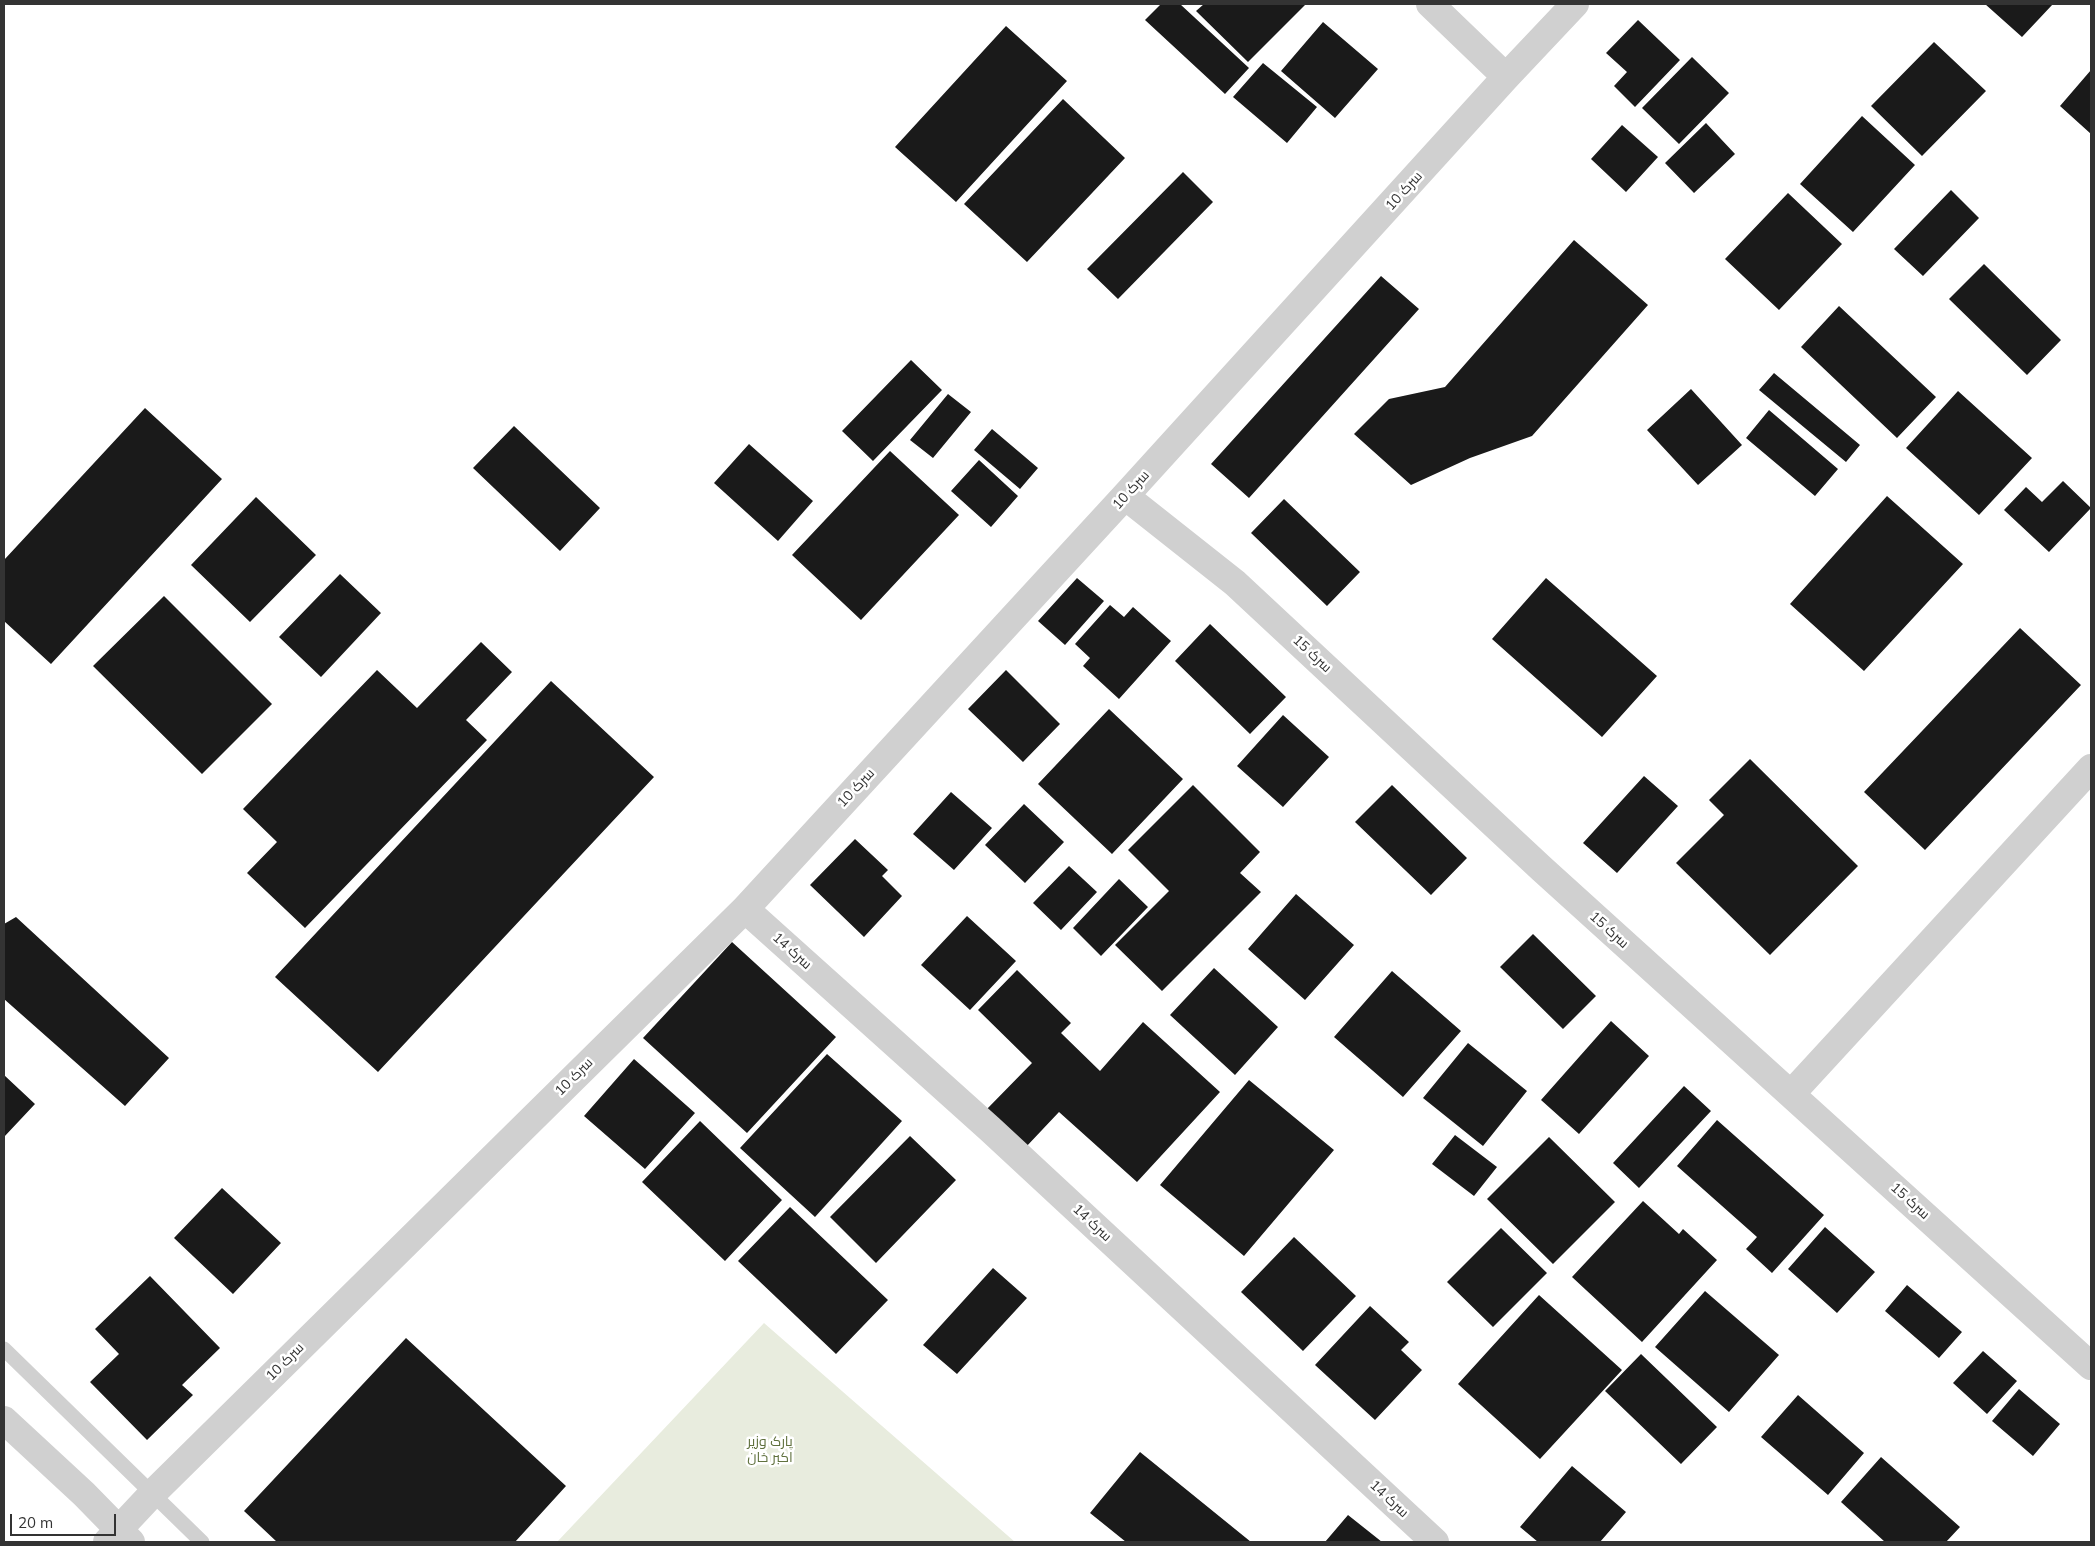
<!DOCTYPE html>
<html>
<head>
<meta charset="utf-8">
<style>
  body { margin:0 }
  #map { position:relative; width:2095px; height:1546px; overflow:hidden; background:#fff; font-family:Mulish,sans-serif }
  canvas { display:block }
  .frame { position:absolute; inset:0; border:5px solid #333; pointer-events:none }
  .scale { position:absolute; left:10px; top:1514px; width:106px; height:22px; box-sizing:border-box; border:2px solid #333; border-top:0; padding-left:6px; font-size:15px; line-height:18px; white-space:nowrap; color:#333; -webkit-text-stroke:4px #fff; paint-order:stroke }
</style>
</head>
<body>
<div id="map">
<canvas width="2095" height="1546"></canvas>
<div class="frame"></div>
<div class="scale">20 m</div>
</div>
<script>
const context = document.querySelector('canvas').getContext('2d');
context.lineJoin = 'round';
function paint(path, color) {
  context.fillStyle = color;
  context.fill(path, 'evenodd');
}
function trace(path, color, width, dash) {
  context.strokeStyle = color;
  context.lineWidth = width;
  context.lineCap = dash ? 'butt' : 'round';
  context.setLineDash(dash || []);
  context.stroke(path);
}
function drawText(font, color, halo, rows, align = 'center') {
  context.font = font + ' Mulish,Cairo,sans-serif';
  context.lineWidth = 5;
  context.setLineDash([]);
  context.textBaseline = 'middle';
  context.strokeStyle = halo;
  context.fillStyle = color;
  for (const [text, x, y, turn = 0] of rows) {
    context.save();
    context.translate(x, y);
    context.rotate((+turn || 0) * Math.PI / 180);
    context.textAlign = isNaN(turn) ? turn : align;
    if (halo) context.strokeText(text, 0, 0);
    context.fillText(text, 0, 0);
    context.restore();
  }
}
const green = new Path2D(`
  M 764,1323 L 1015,1542 L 557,1542 Z`);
const building = new Path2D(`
  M 1161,4 L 1180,4 L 1249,68 L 1225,94 L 1145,20 Z
  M 1204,4 L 1303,4 L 1305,5 L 1248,62 L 1196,11 Z
  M 1985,4 L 2053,4 L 2022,37 Z
  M 1638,20 L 1680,60 L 1635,107 L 1614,86 L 1627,72 L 1606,53 Z
  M 1323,22 L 1378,69 L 1335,118 L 1281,71 Z
  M 1006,26 L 1067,81 L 956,202 L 895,147 Z
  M 1934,42 L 1986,91 L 1922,156 L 1871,106 Z
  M 1692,57 L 1729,93 L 1679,144 L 1642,108 Z
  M 1263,63 L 1317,107 L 1287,143 L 1233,97 Z
  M 2091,70 L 2091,134 L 2060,106 Z
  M 1063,99 L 1125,158 L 1027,262 L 964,204 Z
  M 1862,116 L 1915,165 L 1853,232 L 1800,184 Z
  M 1706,123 L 1735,154 L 1694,193 L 1665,163 Z
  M 1622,125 L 1658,157 L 1626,192 L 1591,159 Z
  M 1183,172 L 1213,202 L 1118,299 L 1087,269 Z
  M 1951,190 L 1979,218 L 1923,276 L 1894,249 Z
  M 1788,193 L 1842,244 L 1779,310 L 1725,259 Z
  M 1574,240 L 1648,305 L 1532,436 L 1470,458 L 1411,485 L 1354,434 L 1389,399 L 1445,387 Z
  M 1984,264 L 2061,340 L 2027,375 L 1949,299 Z
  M 1381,276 L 1419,309 L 1249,498 L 1211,464 Z
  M 1839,306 L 1936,397 L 1897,438 L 1801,347 Z
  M 911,360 L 942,390 L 873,461 L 842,431 Z
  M 1774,373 L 1860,445 L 1846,462 L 1759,390 Z
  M 1691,389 L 1742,445 L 1698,485 L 1647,430 Z
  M 1958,391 L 2032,458 L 1979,515 L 1906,448 Z
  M 948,394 L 971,412 L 933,458 L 910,440 Z
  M 145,408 L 222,479 L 51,664 L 4,621 L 4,560 Z
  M 1769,410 L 1838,469 L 1815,496 L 1746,438 Z
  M 514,426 L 600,508 L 560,551 L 473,468 Z
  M 992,429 L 1038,468 L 1020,489 L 974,450 Z
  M 749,444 L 813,501 L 778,541 L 714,483 Z
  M 890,451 L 959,515 L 861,620 L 792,555 Z
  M 979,460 L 1018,496 L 991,527 L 951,491 Z
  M 2063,481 L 2091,508 L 2049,552 L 2004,510 L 2026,487 L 2042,502 Z
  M 1887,496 L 1963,564 L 1864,671 L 1790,604 Z
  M 256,497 L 316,555 L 250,622 L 191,565 Z
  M 1284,499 L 1360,572 L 1327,606 L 1251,533 Z
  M 340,574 L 381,613 L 321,677 L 279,637 Z
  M 1077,578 L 1104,601 L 1065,645 L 1038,621 Z
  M 1546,578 L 1657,676 L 1602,737 L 1492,639 Z
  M 164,596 L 272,704 L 202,774 L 93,666 Z
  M 1110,605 L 1124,617 L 1133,607 L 1171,641 L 1119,699 L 1083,666 L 1090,658 L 1075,644 Z
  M 1210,624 L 1286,697 L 1250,734 L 1175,661 Z
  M 2020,628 L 2081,685 L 1925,850 L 1864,792 Z
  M 481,642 L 512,672 L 466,720 L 487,740 L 305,928 L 247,873 L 277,842 L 243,809 L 377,670 L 417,708 Z
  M 1006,670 L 1060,724 L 1023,762 L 968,709 Z
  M 551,681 L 654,777 L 378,1072 L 275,977 Z
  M 1109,709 L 1183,779 L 1112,854 L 1038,784 Z
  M 1283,715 L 1329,757 L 1283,807 L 1237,766 Z
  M 1750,759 L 1858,866 L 1770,955 L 1676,863 L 1724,815 L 1709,800 Z
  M 1644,776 L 1678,806 L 1617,873 L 1583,843 Z
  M 1193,785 L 1260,852 L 1240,873 L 1261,892 L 1162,991 L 1115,945 L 1169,891 L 1128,850 Z
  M 1392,785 L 1467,858 L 1431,895 L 1355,822 Z
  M 951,792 L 992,828 L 954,870 L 913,834 Z
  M 1024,804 L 1064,842 L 1025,883 L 985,845 Z
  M 855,839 L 888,870 L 882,876 L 902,896 L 864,937 L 810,885 Z
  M 1069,866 L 1097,892 L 1061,930 L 1033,903 Z
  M 1119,879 L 1148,907 L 1101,956 L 1073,928 Z
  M 1296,894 L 1354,945 L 1305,1000 L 1248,949 Z
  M 967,916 L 1016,961 L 970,1010 L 921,965 Z
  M 16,917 L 169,1058 L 125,1106 L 4,999 L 4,924 Z
  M 1533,934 L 1596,996 L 1563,1029 L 1500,967 Z
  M 732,942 L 836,1037 L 747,1133 L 643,1038 Z
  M 1214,968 L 1278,1027 L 1235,1075 L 1170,1015 Z
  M 1017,970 L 1071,1023 L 1061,1033 L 1100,1071 L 1143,1022 L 1220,1092 L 1137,1182 L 1059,1112 L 1025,1148 L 986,1110 L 1032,1063 L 978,1010 Z
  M 1392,971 L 1461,1031 L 1403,1097 L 1334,1037 Z
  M 1611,1021 L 1649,1056 L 1579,1134 L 1541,1100 Z
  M 1468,1043 L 1527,1091 L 1483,1146 L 1423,1098 Z
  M 827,1054 L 902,1121 L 815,1217 L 740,1148 Z
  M 634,1059 L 695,1113 L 645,1169 L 584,1116 Z
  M 4,1075 L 35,1104 L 4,1137 Z
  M 1249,1080 L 1334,1150 L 1244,1256 L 1160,1185 Z
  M 1684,1086 L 1711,1111 L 1639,1188 L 1613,1163 Z
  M 1717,1120 L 1824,1215 L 1772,1273 L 1746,1249 L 1757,1237 L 1677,1166 Z
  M 700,1121 L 782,1200 L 725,1261 L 642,1182 Z
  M 1455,1135 L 1497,1167 L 1474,1196 L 1432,1164 Z
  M 910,1136 L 956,1180 L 876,1263 L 830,1217 Z
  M 1549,1137 L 1615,1202 L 1553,1264 L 1487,1199 Z
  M 222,1188 L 281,1243 L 233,1294 L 174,1238 Z
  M 1643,1201 L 1679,1234 L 1683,1229 L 1717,1260 L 1642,1342 L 1572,1277 Z
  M 790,1207 L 888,1300 L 836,1354 L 738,1261 Z
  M 1825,1227 L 1875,1272 L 1837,1313 L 1788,1269 Z
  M 1501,1228 L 1547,1273 L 1493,1327 L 1447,1282 Z
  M 1294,1237 L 1356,1296 L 1303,1351 L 1241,1292 Z
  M 993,1268 L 1027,1298 L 957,1374 L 923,1345 Z
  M 150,1276 L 220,1348 L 182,1385 L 193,1395 L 147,1440 L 90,1382 L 119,1354 L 95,1329 Z
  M 1907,1285 L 1962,1332 L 1939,1358 L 1885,1311 Z
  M 1705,1291 L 1779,1355 L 1729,1412 L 1655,1347 Z
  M 1539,1295 L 1622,1370 L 1540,1459 L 1458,1384 Z
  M 1370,1306 L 1409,1342 L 1401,1350 L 1422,1370 L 1375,1420 L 1315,1365 Z
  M 406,1338 L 566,1486 L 515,1542 L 277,1542 L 244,1511 Z
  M 1983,1351 L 2017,1381 L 1987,1414 L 1953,1383 Z
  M 1641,1354 L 1717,1427 L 1681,1464 L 1605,1391 Z
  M 2019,1389 L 2060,1424 L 2033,1456 L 1992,1421 Z
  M 1798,1395 L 1864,1453 L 1828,1495 L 1761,1437 Z
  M 1140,1452 L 1251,1542 L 1126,1542 L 1090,1513 Z
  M 1881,1457 L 1960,1527 L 1946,1542 L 1885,1542 L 1841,1502 Z
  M 1572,1466 L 1626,1512 L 1600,1542 L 1538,1542 L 1520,1527 Z
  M 1348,1515 L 1382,1542 L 1325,1542 Z`);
const lane = new Path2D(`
  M 4,1349 L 202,1542`);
const street = new Path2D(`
  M 1430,4 L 1506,77
  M 1125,496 L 1235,583 L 1542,869 L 2091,1366
  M 745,909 L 990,1129 L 1435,1542
  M 1791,1094 L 2091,768
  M 4,1420 L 84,1494 L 131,1542
  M 107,1542 L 152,1494 L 745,909 L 1125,496 L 1506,77 L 1575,4`);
const streetNames = [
  ["سرک 10",1404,191,-48],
  ["سرک 10",1131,490,-48],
  ["سرک 15",1312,654,43],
  ["سرک 10",856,788,-47],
  ["سرک 15",1609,930,42],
  ["سرک 14",792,951,42],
  ["سرک 10",574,1077,-45],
  ["سرک 15",1910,1201,42],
  ["سرک 14",1092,1223,43],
  ["سرک 10",285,1362,-45],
  ["سرک 14",1389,1499,43]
];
const parkNames = [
  ["پارک وزیر",770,1442],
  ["اکبر خان",770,1458]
];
paint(green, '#e8ecde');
paint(building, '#1a1a1a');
trace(lane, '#d0d0d0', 15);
trace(street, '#d0d0d0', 28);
drawText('14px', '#333', '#fff', streetNames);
drawText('14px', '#60713e', '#fff', parkNames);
</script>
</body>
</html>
